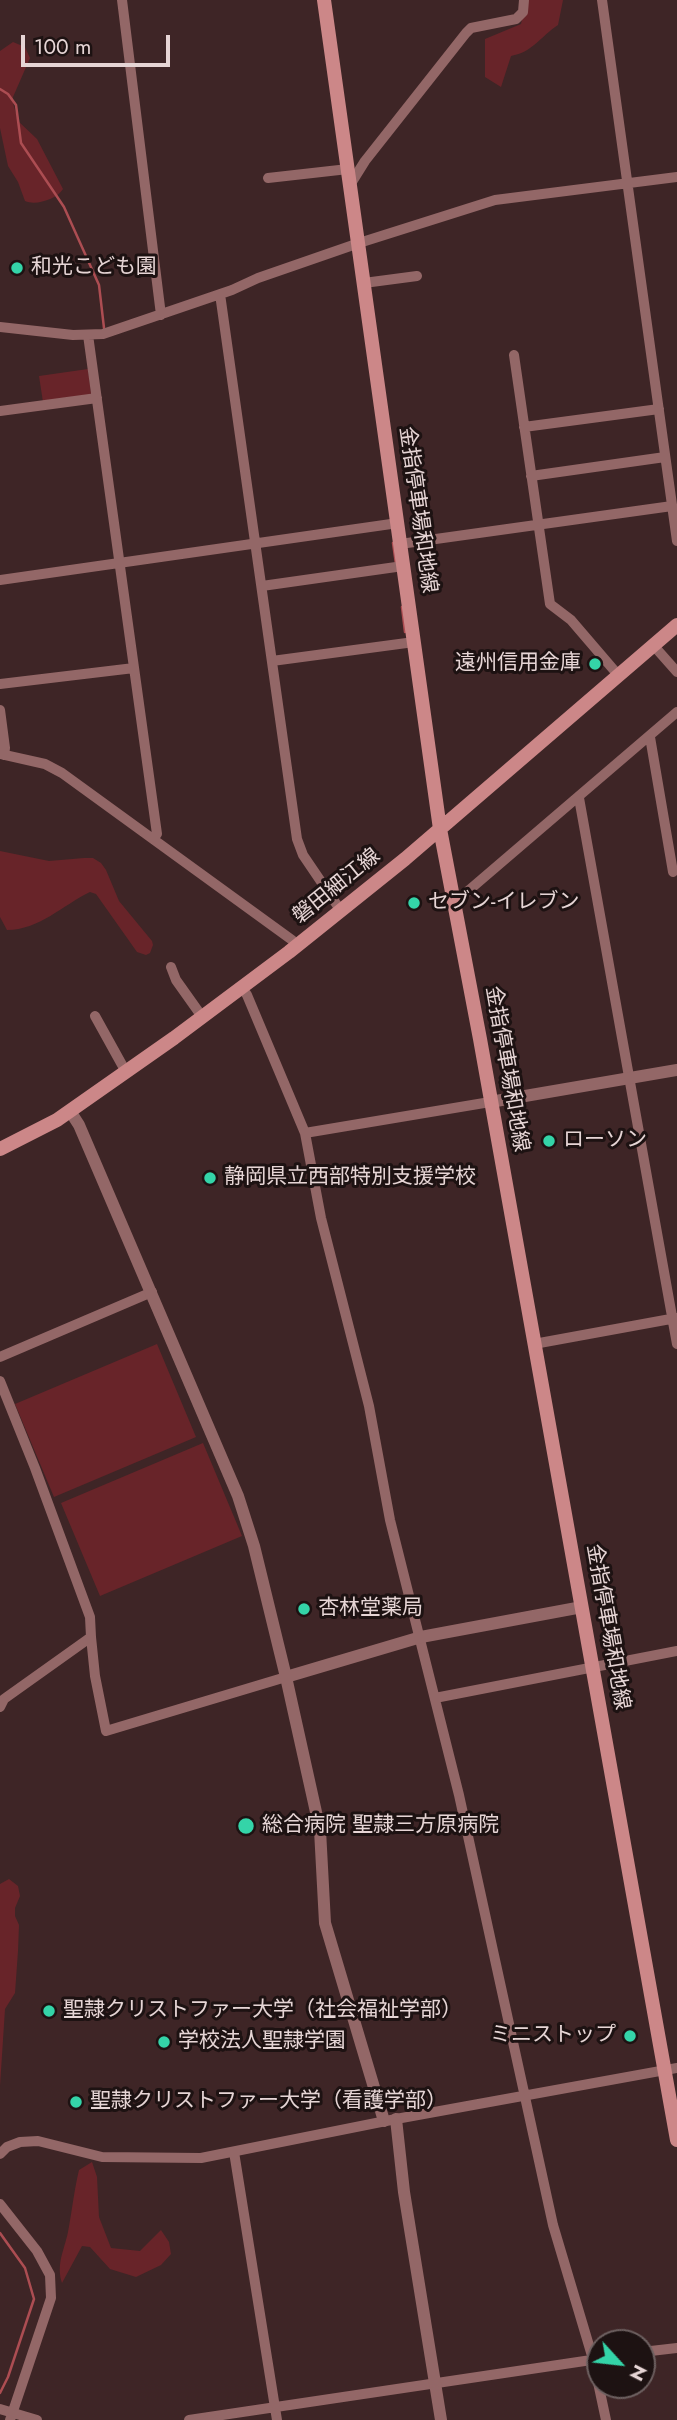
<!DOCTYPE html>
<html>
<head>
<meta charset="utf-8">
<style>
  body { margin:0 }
  #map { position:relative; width:677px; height:2420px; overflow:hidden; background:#3e2526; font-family:Jost,sans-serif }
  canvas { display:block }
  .north { position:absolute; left:586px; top:2329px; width:70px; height:70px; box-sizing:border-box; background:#1d1212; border:2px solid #6d6060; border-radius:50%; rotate:117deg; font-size:19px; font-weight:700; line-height:28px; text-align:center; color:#e6d5d5 }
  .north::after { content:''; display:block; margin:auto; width:24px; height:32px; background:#34d4a8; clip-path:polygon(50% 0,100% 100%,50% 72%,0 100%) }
  .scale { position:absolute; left:21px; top:35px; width:149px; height:32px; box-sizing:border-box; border:4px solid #e6d5d5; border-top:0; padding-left:9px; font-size:21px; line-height:24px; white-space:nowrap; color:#e6d5d5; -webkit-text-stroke:5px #1d1212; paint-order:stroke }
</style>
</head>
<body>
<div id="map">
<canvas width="677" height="2420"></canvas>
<div class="north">N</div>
<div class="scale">100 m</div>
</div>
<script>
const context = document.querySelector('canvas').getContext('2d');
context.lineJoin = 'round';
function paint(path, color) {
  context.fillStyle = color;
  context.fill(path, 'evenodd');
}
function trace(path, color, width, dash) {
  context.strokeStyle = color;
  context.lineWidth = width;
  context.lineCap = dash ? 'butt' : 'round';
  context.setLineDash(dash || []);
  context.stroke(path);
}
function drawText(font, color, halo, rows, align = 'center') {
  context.font = font + ' Jost,"Noto Sans JP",sans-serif';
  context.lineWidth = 6;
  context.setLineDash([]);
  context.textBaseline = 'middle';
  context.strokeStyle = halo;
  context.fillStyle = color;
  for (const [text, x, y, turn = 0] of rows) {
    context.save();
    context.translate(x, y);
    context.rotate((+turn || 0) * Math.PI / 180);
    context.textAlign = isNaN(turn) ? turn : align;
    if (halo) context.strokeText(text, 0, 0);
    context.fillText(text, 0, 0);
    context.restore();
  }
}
const green = new Path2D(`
  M 526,0 L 563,0 L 558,25 C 540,37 533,52 511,56 L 501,87 L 485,77 L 485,39 L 521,24 Z
  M 13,42 L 25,47 L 30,58 L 13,97 L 13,103 L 18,121 L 37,139 L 63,189 C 57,199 36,206 25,201 L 18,182 L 8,166 L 0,128 L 0,51 Z
  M 88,369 L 91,393 L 90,396 L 43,402 L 39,376 Z
  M 0,851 L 49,861 L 84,858 L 93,858 L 101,863 L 106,870 L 119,901 L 152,941 L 153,945 L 150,953 L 146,955 L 137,952 L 96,894 L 90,892 C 63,905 39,930 7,930 L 0,917 Z
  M 157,1344 L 196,1437 L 54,1497 L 15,1404 Z
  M 203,1443 L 242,1536 L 100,1596 L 61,1503 Z
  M 9,1879 L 18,1886 L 20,1896 L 15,1908 L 15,1916 L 19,1925 L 18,1951 L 15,1993 L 5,2009 L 0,2086 L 0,1884 Z
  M 92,2162 L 97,2177 L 99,2217 L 111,2248 L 140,2251 L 161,2230 L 169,2242 L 171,2254 L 161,2265 L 136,2277 L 110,2269 L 90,2247 L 82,2246 L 62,2283 C 56,2264 64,2251 68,2232 C 72,2211 74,2191 79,2170 Z`);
const stream = new Path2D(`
  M 0,89 L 8,94 L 16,105 L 21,143 L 64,207 L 99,285 L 104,328
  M 393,543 L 396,564
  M 402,607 L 405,632
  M 0,2233 L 25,2268 L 34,2299 L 8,2377 L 0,2393`);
const minor = new Path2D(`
  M 122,0 L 161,315
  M 602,0 L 677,541
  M 268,178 L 348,169
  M 350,185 L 365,161 L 466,33 L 471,28 L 516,19 L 523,12 L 524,0
  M 364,283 L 417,276
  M 220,294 L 297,839 L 303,855 L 341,911
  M 0,327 L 73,335 L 103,334 L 232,290 L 258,278 L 359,243 L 495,200 L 677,177
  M 88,335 L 157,834 L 153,839
  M 514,355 L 550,604 L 571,620 L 619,676
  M 0,411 L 97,398
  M 524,427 L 659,409
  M 531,476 L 665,457
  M 400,544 L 672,506
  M 0,580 L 398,523
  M 262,586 L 403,566
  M 654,646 L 677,672
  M 272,661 L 414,642
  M 0,684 L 134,668
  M 0,710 L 5,748 L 4,755
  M 650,737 L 673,872
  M 0,754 L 45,764 L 62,773 L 292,940 L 297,946
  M 579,798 L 677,1344
  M 454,903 L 677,712
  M 171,967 L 176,980 L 203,1018
  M 242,988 L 247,995 L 305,1133 L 321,1218 L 369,1406 L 390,1520 L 459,1795 L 553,2225 L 593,2359 L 606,2420
  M 95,1016 L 126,1072
  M 305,1133 L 490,1102
  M 534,1344 L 676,1318
  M 0,1357 L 152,1292
  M 0,1381 L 35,1468 L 90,1617 L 91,1637
  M 435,1698 L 677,1651
  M 0,1707 L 4,1699 L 91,1637 L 95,1676 L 106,1731 L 286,1677
  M 234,2152 L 277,2420
  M 0,2154 L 7,2147 L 20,2142 L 38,2141 L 102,2157 L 201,2158 L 396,2119 L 677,2068
  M 0,2204 L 37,2251 L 50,2275 L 51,2298 L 10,2420
  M 642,2352 L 677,2348
  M 0,2409 L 37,2420
  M 189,2420 L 598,2359`);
const tertiary = new Path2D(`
  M 490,1102 L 677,1070
  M 70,1111 L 79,1125 L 238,1496 L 254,1546 L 286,1677 L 320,1830 L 325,1923 L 384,2121
  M 286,1677 L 421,1637 L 582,1607
  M 396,2119 L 404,2192 L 441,2420`);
const secondary = new Path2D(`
  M 324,0 L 440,829 L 480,1039 L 677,2140
  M 0,1149 L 57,1120 L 174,1038 L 289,952 L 405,859 L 677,625`);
const markers = [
  [17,268,7,"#34d4a8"],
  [595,664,7,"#34d4a8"],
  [414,903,7,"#34d4a8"],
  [549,1141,7,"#34d4a8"],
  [210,1178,7,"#34d4a8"],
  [304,1609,7,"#34d4a8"],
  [246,1826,9,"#34d4a8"],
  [49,2011,7,"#34d4a8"],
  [630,2036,7,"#34d4a8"],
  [164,2042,7,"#34d4a8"],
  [76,2102,7,"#34d4a8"]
];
const poiNames = [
  ["和光こども園",31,268],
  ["遠州信用金庫",581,664,"right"],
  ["セブン-イレブン",428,903],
  ["ローソン",563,1141],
  ["静岡県立西部特別支援学校",224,1178],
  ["杏林堂薬局",318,1609],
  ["総合病院 聖隷三方原病院",262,1826],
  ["聖隷クリストファー大学（社会福祉学部）",63,2011],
  ["ミニストップ",616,2036,"right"],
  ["学校法人聖隷学園",178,2042],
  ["聖隷クリストファー大学（看護学部）",90,2102]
];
const streetNames = [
  ["金指停車場和地線",417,510,82],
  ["磐田細江線",337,887,-39],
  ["金指停車場和地線",506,1069,80],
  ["金指停車場和地線",607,1627,80]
];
paint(green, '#682429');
trace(stream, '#ac4d52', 2.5);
trace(minor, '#936767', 10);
trace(tertiary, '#936767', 12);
trace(secondary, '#cc8788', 14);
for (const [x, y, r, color] of markers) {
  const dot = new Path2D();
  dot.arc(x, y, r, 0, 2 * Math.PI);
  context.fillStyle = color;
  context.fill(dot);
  trace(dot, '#1d1212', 2.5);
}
drawText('21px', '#e6d5d5', '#1d1212', poiNames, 'left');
drawText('21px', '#e6d5d5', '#1d1212', streetNames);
</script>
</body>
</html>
